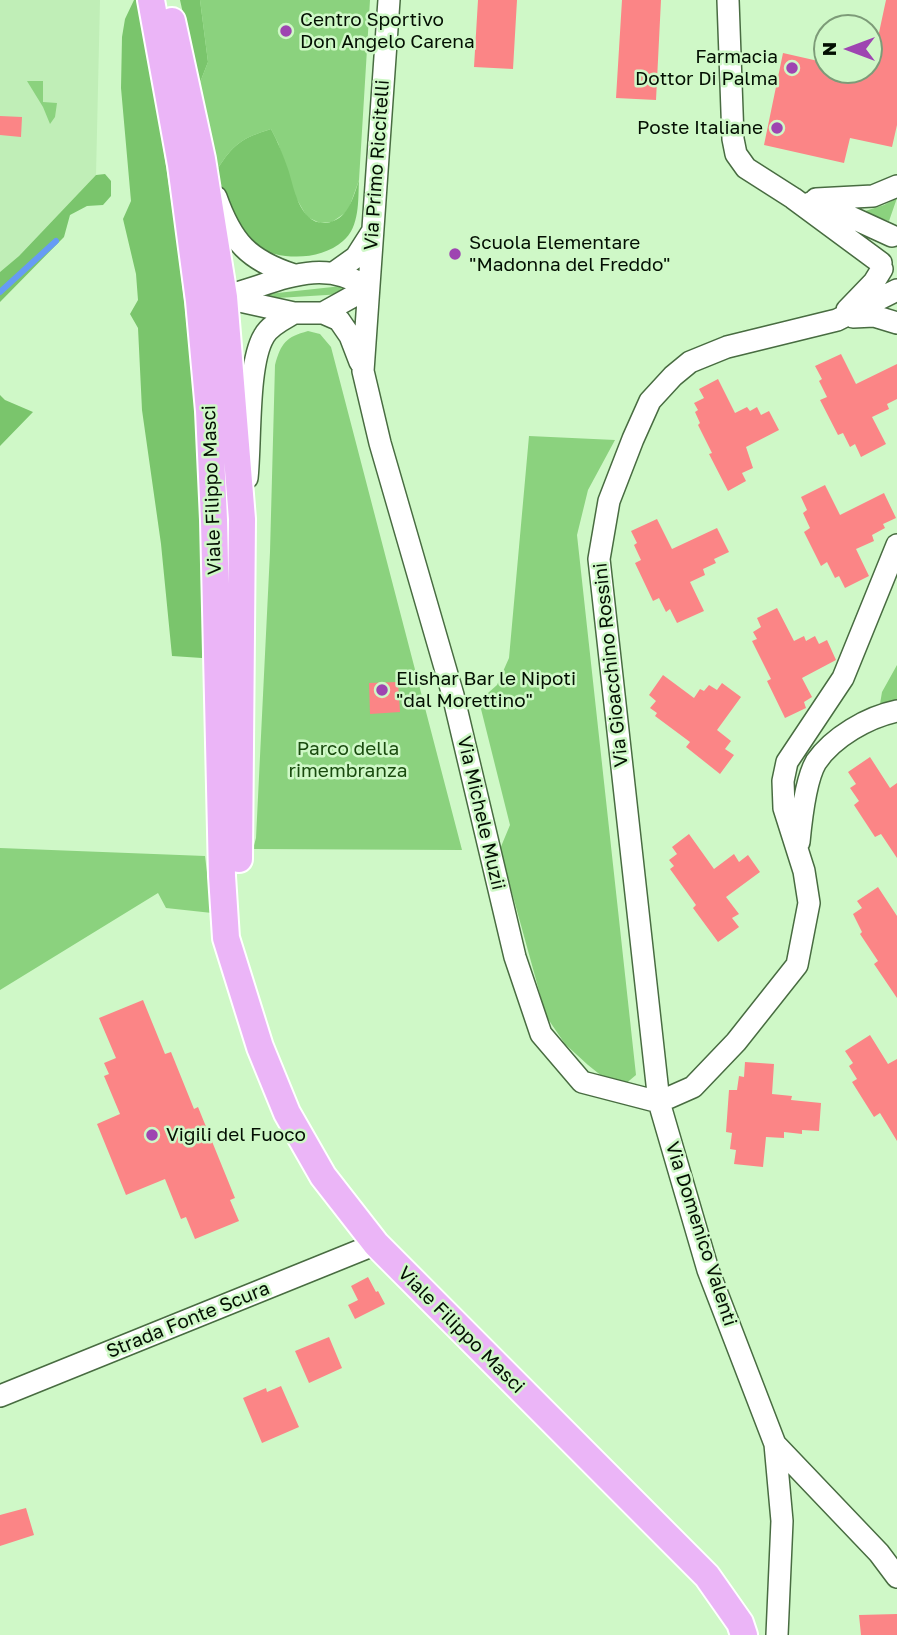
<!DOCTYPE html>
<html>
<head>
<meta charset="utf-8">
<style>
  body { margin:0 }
  #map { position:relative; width:897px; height:1635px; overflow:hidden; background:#cff8c7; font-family:"Golos Text",sans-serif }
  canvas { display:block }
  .north { position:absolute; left:813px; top:14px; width:70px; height:70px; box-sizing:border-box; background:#cff8c7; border:2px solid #7d9b78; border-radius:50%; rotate:270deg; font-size:19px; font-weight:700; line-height:28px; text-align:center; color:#030f02 }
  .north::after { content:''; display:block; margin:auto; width:24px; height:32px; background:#9e45b1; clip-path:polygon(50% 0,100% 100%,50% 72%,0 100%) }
</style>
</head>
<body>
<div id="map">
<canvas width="897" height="1635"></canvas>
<div class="north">N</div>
</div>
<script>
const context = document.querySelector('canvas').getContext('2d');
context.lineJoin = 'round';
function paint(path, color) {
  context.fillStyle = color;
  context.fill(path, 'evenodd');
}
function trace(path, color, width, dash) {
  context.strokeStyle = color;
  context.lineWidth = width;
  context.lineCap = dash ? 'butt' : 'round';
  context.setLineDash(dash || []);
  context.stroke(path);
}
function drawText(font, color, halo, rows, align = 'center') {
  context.font = font + ' "Golos Text",sans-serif';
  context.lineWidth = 5;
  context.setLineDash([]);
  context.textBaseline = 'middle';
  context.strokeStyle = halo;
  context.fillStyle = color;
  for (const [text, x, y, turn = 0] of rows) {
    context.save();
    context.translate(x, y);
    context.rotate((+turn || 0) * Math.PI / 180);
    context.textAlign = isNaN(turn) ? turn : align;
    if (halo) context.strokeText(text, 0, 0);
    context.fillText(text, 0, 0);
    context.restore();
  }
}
const built = new Path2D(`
  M 0,0 L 100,0 L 96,175 L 19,256 L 0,272 Z`);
const green = new Path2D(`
  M 200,0 L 370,0 L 359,180 L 348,211 L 332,222 L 320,223 L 307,217 L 295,196 L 278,143 L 271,129 C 242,138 233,144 217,170 L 199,85 L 208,62 Z
  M 27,81 L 43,81 L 43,102 L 57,103 L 55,117 L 50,124 L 43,107 Z
  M 897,198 L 889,221 L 862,212 L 884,205 Z
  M 342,286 L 346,290 L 343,294 L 261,299 L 268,294 Z
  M 308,331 L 320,334 L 331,347 L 462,850 L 253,849 L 256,838 L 270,552 L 275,365 C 281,343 286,337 308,331 Z
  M 529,436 L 615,440 L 588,490 L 577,535 L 636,1075 L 624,1085 L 603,1077 L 588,1065 L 565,1044 L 546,1016 L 500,849 L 510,825 L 479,701 L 497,685 L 509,658 Z
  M 897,665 L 897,706 L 879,710 L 882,692 Z
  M 0,848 L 205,856 L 212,913 L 166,908 L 158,893 L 0,990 Z`);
const forest = new Path2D(`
  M 134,0 L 137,0 C 172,178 196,359 202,541 C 203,580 202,619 202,658 L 172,656 L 161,544 L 142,410 L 138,328 L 130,314 L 138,300 L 136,274 L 123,219 L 131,201 L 121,88 L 122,37 L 125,19 Z
  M 180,0 L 200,0 L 208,62 L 199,85 Z
  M 271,129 C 278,142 283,155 288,169 C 294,187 299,224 325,223 C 348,221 353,198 359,180 C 358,200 360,227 343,241 C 311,269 244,258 227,218 C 221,204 220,185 217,170 C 233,144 242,138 271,129 Z
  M 105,174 L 111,181 L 111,196 L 103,205 L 87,206 L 70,215 L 64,237 L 0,302 L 0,272 L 19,256 L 96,175 Z
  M 0,395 L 5,400 L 33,412 L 0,446 Z`);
const stream = new Path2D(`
  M 0,292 L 56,241`);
const building = new Path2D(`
  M 478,0 L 517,0 L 513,69 L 474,67 Z
  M 622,0 L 661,0 L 656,100 L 616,98 Z
  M 886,0 L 897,0 L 897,125 L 892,147 L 850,138 L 844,163 L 764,145 L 783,53 L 827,63 L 827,70 L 871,70 Z
  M 0,116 L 22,117 L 21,137 L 0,135 Z
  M 841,354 L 856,384 L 897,364 L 897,399 L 887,404 L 889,409 L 872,417 L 886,444 L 861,457 L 855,444 L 850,447 L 843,433 L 838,435 L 820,400 L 827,397 L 819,381 L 822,379 L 815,366 Z
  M 718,379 L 735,413 L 747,407 L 750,411 L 757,407 L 761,415 L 769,411 L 779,430 L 746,447 L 753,468 L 742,473 L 746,481 L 728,491 L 709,454 L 712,453 L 698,425 L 700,423 L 695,412 L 698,410 L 694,403 L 704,398 L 699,389 Z
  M 825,485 L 840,515 L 884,493 L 896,518 L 883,524 L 885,528 L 872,535 L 874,541 L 856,549 L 869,576 L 845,588 L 839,576 L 835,578 L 827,562 L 821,566 L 804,532 L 810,528 L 803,513 L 807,510 L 801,497 Z
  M 657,519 L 672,549 L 717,528 L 729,552 L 714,559 L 716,563 L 703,569 L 705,575 L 690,582 L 704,611 L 677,623 L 670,609 L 666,612 L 659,598 L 653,601 L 635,563 L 641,560 L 634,545 L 637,543 L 631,531 Z
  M 777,608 L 794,641 L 804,636 L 806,641 L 815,636 L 819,644 L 827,640 L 836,660 L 802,678 L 812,697 L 804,702 L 806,708 L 785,718 L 767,681 L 771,679 L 752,641 L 757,639 L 753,632 L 761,627 L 757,618 Z
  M 663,675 L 694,698 L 700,689 L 704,691 L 709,685 L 717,690 L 722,683 L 741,697 L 717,730 L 731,741 L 725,749 L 734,755 L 720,774 L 686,747 L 690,742 L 655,716 L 657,713 L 650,708 L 656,701 L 649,695 Z
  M 398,682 L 400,712 L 370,714 L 369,683 Z
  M 870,757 L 890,788 L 897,783 L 897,858 L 881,834 L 875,837 L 854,805 L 859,801 L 850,788 L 856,784 L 848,772 Z
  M 689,834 L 714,869 L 734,854 L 739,862 L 748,855 L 760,872 L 726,897 L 739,914 L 732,918 L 739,927 L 718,942 L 693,908 L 696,905 L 670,869 L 674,866 L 669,860 L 677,854 L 672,847 Z
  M 878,887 L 897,916 L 897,998 L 874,964 L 878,961 L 860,934 L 862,932 L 853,914 L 862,908 L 857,901 Z
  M 143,1000 L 165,1054 L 171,1052 L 194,1109 L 198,1107 L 235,1198 L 230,1200 L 239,1221 L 195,1239 L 186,1217 L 181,1219 L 165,1179 L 126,1195 L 97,1124 L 120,1114 L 104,1076 L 109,1074 L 104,1063 L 116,1058 L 99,1018 Z
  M 870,1035 L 888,1064 L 897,1059 L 897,1141 L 880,1113 L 874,1117 L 852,1082 L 857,1079 L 849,1066 L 853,1063 L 845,1051 Z
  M 745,1062 L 774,1064 L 772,1094 L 792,1096 L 791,1100 L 821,1103 L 819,1131 L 802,1130 L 802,1134 L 784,1132 L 784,1138 L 766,1137 L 763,1167 L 734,1164 L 736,1150 L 730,1149 L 732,1133 L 726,1132 L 729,1090 L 737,1090 L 739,1076 L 744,1077 Z
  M 368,1277 L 376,1292 L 378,1291 L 385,1304 L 355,1319 L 348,1305 L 358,1300 L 351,1286 Z
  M 329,1337 L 342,1368 L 309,1383 L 295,1351 Z
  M 281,1386 L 299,1427 L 262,1443 L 243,1398 L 266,1388 L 267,1392 Z
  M 26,1508 L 34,1535 L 0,1546 L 0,1515 Z
  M 897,1614 L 897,1635 L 861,1635 L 859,1615 Z`);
const minor = new Path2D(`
  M 389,0 L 363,371 L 380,443 L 453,695 L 515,957 L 541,1034 L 582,1082 L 659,1102
  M 728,0 L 733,139 L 736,154 L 746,168 L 793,198 L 881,263
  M 216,197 C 232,242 248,260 294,275
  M 816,199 L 873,196 L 897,186
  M 810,203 L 844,214 L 892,236
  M 335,272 L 356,257 L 372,232
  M 226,298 L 294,313 L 323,313 L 339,320 L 350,336 L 360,362
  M 210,299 C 266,291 314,251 368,288
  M 847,310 L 874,282 L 882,269
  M 323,313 L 368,288
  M 853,317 L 874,316 L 897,323
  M 247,478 C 251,442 247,364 264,336 C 270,325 284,319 294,313
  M 799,842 C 801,821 806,779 816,762 C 833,737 868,717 897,711
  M 659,1102 L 693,1087 L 736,1042 L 797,965 L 809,903 L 804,871 L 784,808 L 783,781 L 787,762 L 843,678 L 897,545
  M 0,1396 L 376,1244
  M 775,1444 L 879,1553 L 897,1577
  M 777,1635 L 782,1521 L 775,1444 L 708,1270 L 659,1102 L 599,559 L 609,501 L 633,439 L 650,401 L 673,376 L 690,362 L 727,347 L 837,320 L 897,290`);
const major = new Path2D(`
  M 151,0 L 181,165 L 199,301 L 209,411 L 214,520 L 222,876 L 226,938 L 260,1047 L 287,1113 L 323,1176 L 376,1244 L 707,1576 L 740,1623 L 744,1635
  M 172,21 L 202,159 L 224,297 L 242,519 L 239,859`);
const markers = [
  [286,31,7,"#9e45b1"],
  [792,68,7,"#9e45b1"],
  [777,128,7,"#9e45b1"],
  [455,254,7,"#9e45b1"],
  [382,690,7,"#9e45b1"],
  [152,1135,7,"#9e45b1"]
];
const poiNames = [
  ["Centro Sportivo",300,20],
  ["Don Angelo Carena",300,42],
  ["Farmacia",778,57,"right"],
  ["Dottor Di Palma",778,79,"right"],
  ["Poste Italiane",763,128,"right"],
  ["Scuola Elementare",469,243],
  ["\"Madonna del Freddo\"",469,265],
  ["Elishar Bar le Nipoti",396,679],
  ["\"dal Morettino\"",396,701],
  ["Vigili del Fuoco",166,1135]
];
const streetNames = [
  ["Via Primo Riccitelli",377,165,-86],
  ["Viale Filippo Masci",212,490,-92],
  ["Via Gioacchino Rossini",611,665,-96],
  ["Via Michele Muzii",481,813,77],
  ["Via Domenico Valenti",701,1234,72],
  ["Strada Fonte Scura",188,1320,-22],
  ["Viale Filippo Masci",461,1330,45]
];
const parkNames = [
  ["Parco della",348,749],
  ["rimembranza",348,771]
];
paint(built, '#c0eeb7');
paint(green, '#8bd27e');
paint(forest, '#7ac56c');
trace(stream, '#669bf5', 6);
paint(building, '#fb8586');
trace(minor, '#486c41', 24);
trace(major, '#fff', 30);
trace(minor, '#fff', 21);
trace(major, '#ebb5f7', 26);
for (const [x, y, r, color] of markers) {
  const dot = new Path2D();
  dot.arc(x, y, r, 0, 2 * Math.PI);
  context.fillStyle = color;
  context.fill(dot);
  trace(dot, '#cff8c7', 2.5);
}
drawText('19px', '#030f02', '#cff8c7', poiNames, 'left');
drawText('19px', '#030f02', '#cff8c7', streetNames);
drawText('19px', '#194a0e', '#cff8c7', parkNames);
</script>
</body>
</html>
